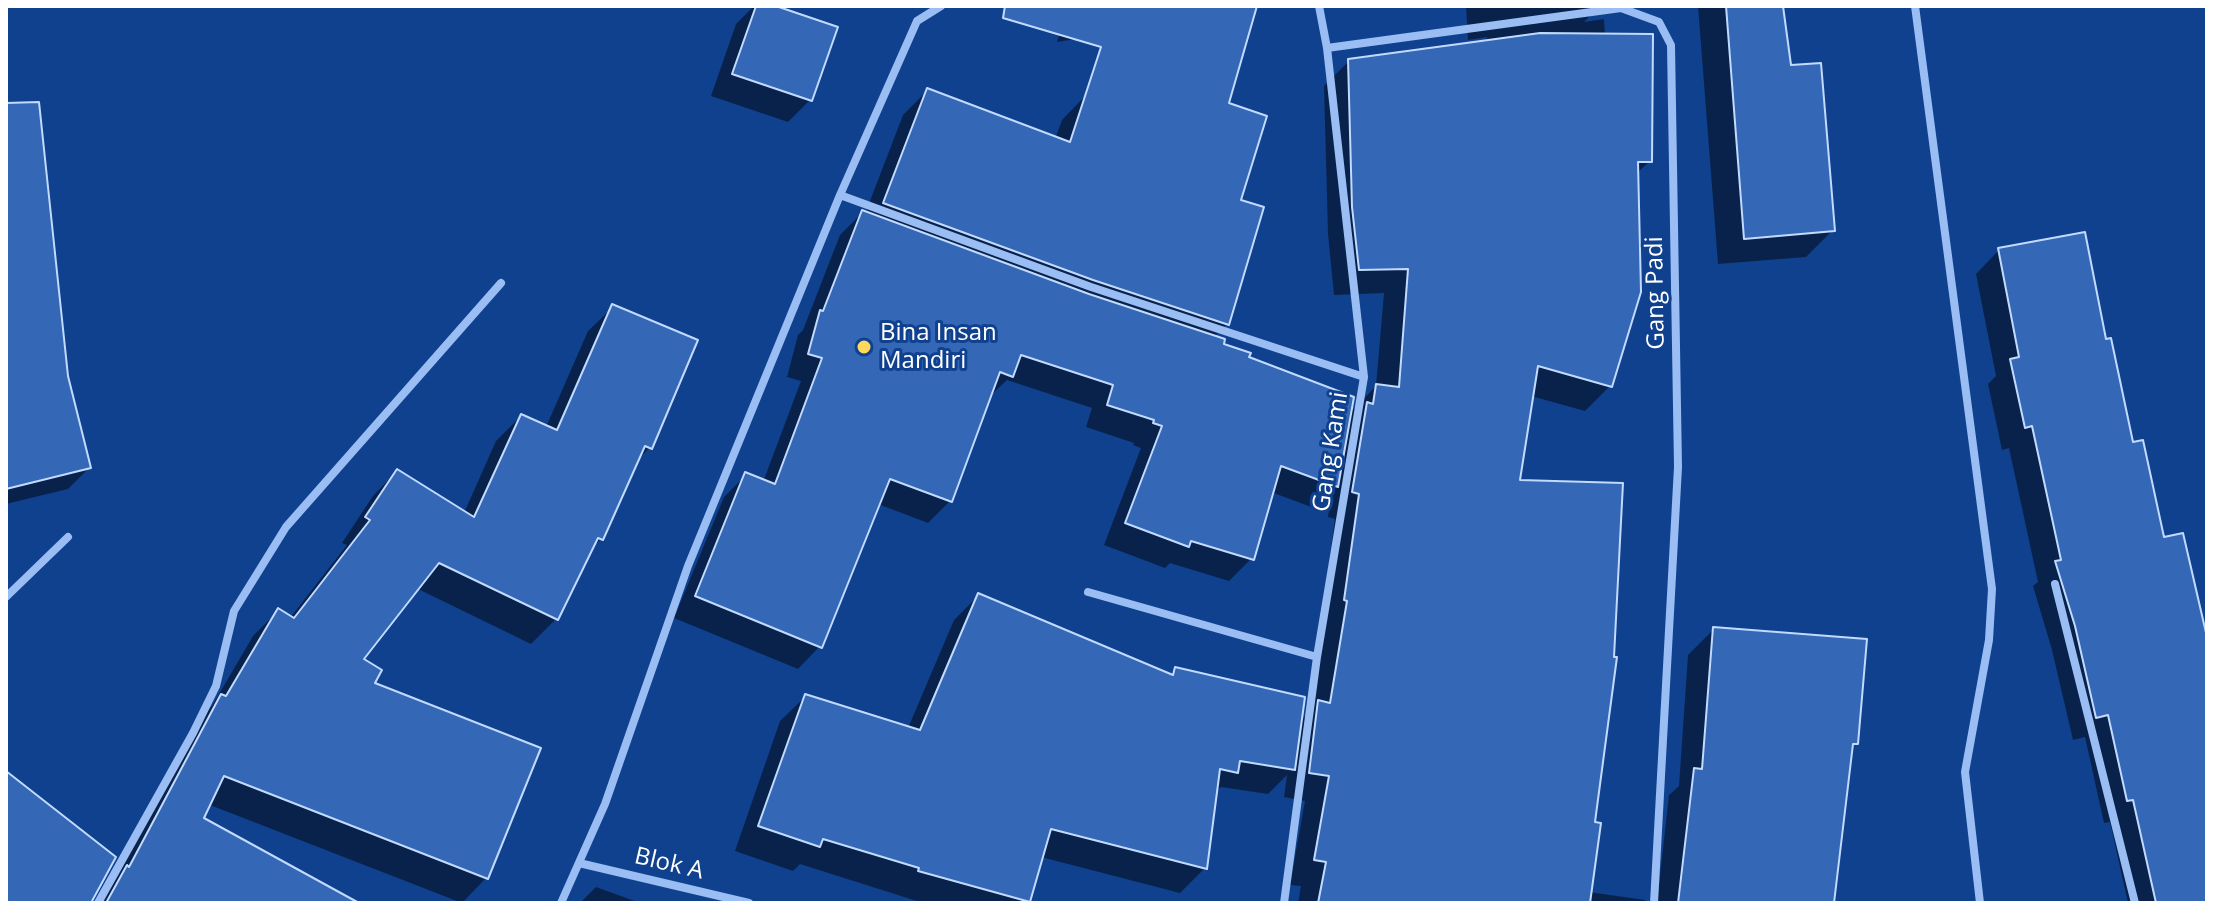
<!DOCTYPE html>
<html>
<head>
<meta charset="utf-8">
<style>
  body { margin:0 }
  #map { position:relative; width:2213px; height:909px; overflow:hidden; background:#10418f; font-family:"Open Sans",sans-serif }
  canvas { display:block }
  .frame { position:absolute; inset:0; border:8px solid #fff; pointer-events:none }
</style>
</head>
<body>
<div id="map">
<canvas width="2213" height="909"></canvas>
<div class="frame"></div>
</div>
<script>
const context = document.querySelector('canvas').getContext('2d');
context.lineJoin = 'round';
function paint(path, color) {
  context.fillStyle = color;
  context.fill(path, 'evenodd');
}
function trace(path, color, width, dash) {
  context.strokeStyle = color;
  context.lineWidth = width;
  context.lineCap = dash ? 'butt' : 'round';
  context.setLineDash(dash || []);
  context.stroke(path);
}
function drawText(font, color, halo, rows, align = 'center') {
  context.font = font + ' "Open Sans",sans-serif';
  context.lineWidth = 6;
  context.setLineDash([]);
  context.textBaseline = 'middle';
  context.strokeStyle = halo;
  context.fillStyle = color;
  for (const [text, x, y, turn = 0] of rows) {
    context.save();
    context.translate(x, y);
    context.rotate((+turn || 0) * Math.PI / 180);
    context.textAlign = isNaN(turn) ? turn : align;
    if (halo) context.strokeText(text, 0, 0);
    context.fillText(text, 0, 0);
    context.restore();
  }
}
const shadow = new Path2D(`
  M 754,6 L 770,6 L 810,100 L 788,122 L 711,96 L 736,24 Z
  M 1021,6 L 1236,6 L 1227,15 L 1057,42 L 1063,23 Z
  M 1466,6 L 1600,6 L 1584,22 L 1604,19 L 1605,36 L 1650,161 L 1636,174 L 1610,386 L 1585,411 L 1531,396 L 1518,481 L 1593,824 L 1589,892 L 1645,900 L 1645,903 L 1298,903 L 1301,886 L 1290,885 L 1305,801 L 1284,797 L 1287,775 L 1268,794 L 1221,787 L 1215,792 L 1205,868 L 1180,893 L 1041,857 L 1028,903 L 923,903 L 800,864 L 793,871 L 735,851 L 780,721 L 806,696 L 908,728 L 954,620 L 979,595 L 1169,676 L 1176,669 L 1299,722 L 1308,713 L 1335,519 L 1328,517 L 1332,490 L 1314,508 L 1271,492 L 1252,558 L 1229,581 L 1170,563 L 1165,568 L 1104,545 L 1141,448 L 1133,445 L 1134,443 L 1086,427 L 1092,408 L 1007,380 L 988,398 L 950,501 L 928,523 L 878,504 L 820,646 L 798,669 L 674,618 L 724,497 L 746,475 L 763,482 L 801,381 L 787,377 L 798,335 L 803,330 L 840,235 L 862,213 L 865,214 L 903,115 L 927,91 L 1055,139 L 1062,120 L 1086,95 L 1226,105 L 1238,202 L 1227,324 L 1214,337 L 1221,345 L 1349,414 L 1376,386 L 1384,293 L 1334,295 L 1328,234 L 1324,86 L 1349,61 L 1482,43 L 1488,37 L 1468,40 Z
  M 1698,6 L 1781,6 L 1789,68 L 1833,230 L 1806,257 L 1718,264 Z
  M 6,182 L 66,376 L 89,468 L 68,489 L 6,504 Z
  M 1999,250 L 2104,341 L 2131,445 L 2162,540 L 2203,629 L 2207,625 L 2207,903 L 2128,903 L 2110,822 L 2104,823 L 2085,737 L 2073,740 L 2052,650 L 2033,586 L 2038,582 L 2009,448 L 2002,450 L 1988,384 L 1996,376 L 1976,274 Z
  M 613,307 L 650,447 L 637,461 L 601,539 L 589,551 L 556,619 L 531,644 L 416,588 L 361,660 L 372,684 L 486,878 L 462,903 L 210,805 L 202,819 L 355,903 L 97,903 L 197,721 L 212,706 L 253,636 L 278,611 L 290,618 L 347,545 L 342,543 L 373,496 L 397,471 L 464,513 L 496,441 L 521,416 L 546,427 L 588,331 Z
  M 1714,629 L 1856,743 L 1850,750 L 1816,903 L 1657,903 L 1669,795 L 1679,786 L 1688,655 Z
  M 596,887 L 640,903 L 580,903 Z`);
const building = new Path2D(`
  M 756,6 L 776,6 L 838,27 L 812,101 L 732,74 Z
  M 1005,6 L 1257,6 L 1229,103 L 1267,116 L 1241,200 L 1264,207 L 1229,325 L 1093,280 L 883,203 L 927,88 L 1070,142 L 1101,47 L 1003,18 Z
  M 1726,6 L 1783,6 L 1791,65 L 1821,63 L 1835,231 L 1744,239 Z
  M 1540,33 L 1653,34 L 1652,162 L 1638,162 L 1641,292 L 1612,387 L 1538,366 L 1520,480 L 1623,483 L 1614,657 L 1617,657 L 1595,822 L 1601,823 L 1590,903 L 1318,903 L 1326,862 L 1314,860 L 1329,776 L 1309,773 L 1318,700 L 1330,703 L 1347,601 L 1344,600 L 1359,494 L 1352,492 L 1367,402 L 1373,404 L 1376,384 L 1399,387 L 1408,269 L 1359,270 L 1352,207 L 1348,59 Z
  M 39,102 L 68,376 L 91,468 L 6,489 L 6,103 Z
  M 862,210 L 1089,294 L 1225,339 L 1224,344 L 1251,353 L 1249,357 L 1354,397 L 1338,487 L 1281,466 L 1254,560 L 1191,541 L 1189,547 L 1125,523 L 1162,426 L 1153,423 L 1154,420 L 1107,405 L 1113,385 L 1021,355 L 1013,377 L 1000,372 L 952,502 L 890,479 L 822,648 L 695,596 L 745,472 L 775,484 L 822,358 L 808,354 L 820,310 L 823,311 Z
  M 2085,232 L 2106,339 L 2111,338 L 2133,442 L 2143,440 L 2164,537 L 2183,533 L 2207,637 L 2207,903 L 2156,903 L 2133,800 L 2127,801 L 2108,715 L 2096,718 L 2075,626 L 2055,561 L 2061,560 L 2032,426 L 2025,428 L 2010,359 L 2019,357 L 1998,248 Z
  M 612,304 L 698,340 L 652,449 L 645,446 L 603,540 L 598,538 L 558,620 L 439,563 L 364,659 L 382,670 L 375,683 L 541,748 L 488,879 L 224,776 L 204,818 L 359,903 L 106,903 L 127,865 L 129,867 L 221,694 L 226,696 L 278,608 L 294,618 L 370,520 L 365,517 L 397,469 L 474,517 L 521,414 L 557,430 Z
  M 978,593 L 1173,675 L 1175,667 L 1305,697 L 1295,770 L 1240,761 L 1238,773 L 1220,769 L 1207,869 L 1051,829 L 1030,902 L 918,871 L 919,868 L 823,839 L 820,847 L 758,826 L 805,694 L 920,730 Z
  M 1713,627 L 1867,639 L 1858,744 L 1853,744 L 1834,903 L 1678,903 L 1694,768 L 1702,769 Z
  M 6,771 L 116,857 L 91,903 L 6,903 Z`);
const minor = new Path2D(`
  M 1915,6 L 1992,589 L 1989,640 L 1965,772 L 1980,903
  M 1327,48 L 1621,8 L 1659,22 L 1671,45 L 1678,467 L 1654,903
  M 840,195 L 1091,287 L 1364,377
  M 2055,584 L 2135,903
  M 1088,592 L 1317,657
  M 6,597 L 68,537
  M 579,863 L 749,903
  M 98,903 L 193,733 L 216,686 L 234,611 L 286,527 L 501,283
  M 561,903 L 605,804 L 688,566 L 840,195 L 917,21 L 941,6
  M 1284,903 L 1317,657 L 1364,377 L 1327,48 L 1319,6`);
const markers = [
  [864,347,8,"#ffd85c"]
];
const streetNames = [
  ["Gang Padi",1656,293,-91],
  ["Gang Kami",1331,452,-81],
  ["Blok A",669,864,13]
];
const poiNames = [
  ["Bina Insan",880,333],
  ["Mandiri",880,361]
];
paint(shadow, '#0007');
paint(building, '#3468b7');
trace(building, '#c2dafd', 2);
trace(minor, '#9abef3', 8);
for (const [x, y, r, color] of markers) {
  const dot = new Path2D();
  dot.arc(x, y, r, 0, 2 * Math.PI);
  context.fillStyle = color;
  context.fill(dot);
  trace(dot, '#10418f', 3);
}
drawText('24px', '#fff', '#10418f', streetNames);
drawText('24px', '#fff', '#10418f', poiNames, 'left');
</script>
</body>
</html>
